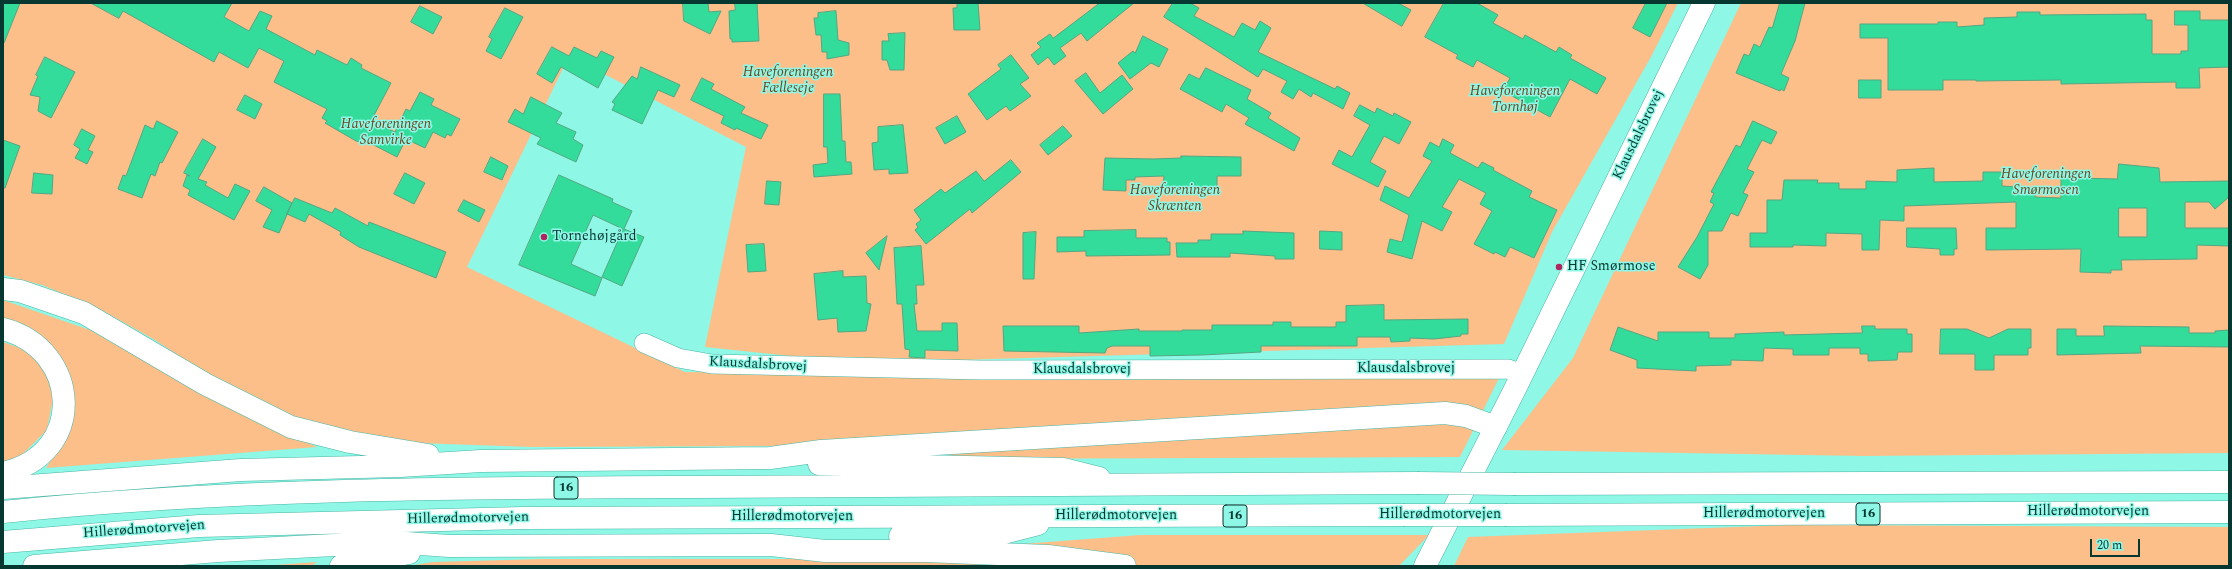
<!DOCTYPE html>
<html>
<head>
<meta charset="utf-8">
<style>
  body { margin:0 }
  #map { position:relative; width:2232px; height:569px; overflow:hidden; background:#8ef7e6; font-family:Spectral,serif }
  canvas { display:block }
  .frame { position:absolute; inset:0; border:4px solid #063731; pointer-events:none }
  .scale { position:absolute; left:2090px; top:539px; width:50px; height:18px; box-sizing:border-box; border:2px solid #063731; border-top:0; padding-left:5px; font-size:12px; line-height:14px; white-space:nowrap; color:#063731; -webkit-text-stroke:3px #8ef7e6; paint-order:stroke }
</style>
</head>
<body>
<div id="map">
<canvas width="2232" height="569"></canvas>
<div class="frame"></div>
<div class="scale">20 m</div>
</div>
<script>
const context = document.querySelector('canvas').getContext('2d');
context.lineJoin = 'round';
function paint(path, color) {
  context.fillStyle = color;
  context.fill(path, 'evenodd');
}
function trace(path, color, width, dash) {
  context.strokeStyle = color;
  context.lineWidth = width;
  context.lineCap = dash ? 'butt' : 'round';
  context.setLineDash(dash || []);
  context.stroke(path);
}
function drawText(font, color, halo, rows, align = 'center') {
  context.font = font + ' Spectral,serif';
  context.lineWidth = 3;
  context.setLineDash([]);
  context.textBaseline = 'middle';
  context.strokeStyle = halo;
  context.fillStyle = color;
  for (const [text, x, y, turn = 0] of rows) {
    context.save();
    context.translate(x, y);
    context.rotate((+turn || 0) * Math.PI / 180);
    context.textAlign = isNaN(turn) ? turn : align;
    if (halo) context.strokeText(text, 0, 0);
    context.fillText(text, 0, 0);
    context.restore();
  }
}
const green = new Path2D(`
  M 3,3 L 1678,3 L 1652,55 L 1552,232 L 1504,344 L 857,363 L 705,347 L 746,147 L 569,56 L 467,267 L 685,372 L 984,374 L 1501,374 L 1460,457 L 955,459 L 924,435 L 787,446 L 532,447 L 417,443 L 359,434 L 289,417 L 211,377 L 155,340 L 96,307 L 42,285 L 3,275 Z
  M 1741,3 L 2229,3 L 2229,453 L 1863,456 L 1502,450 L 1573,358 Z
  M 3,300 L 90,330 L 212,399 L 317,447 L 46,468 L 68,433 L 60,371 L 3,323 Z
  M 3,342 L 20,348 L 43,364 L 54,393 L 47,430 L 17,460 L 3,462 Z
  M 1789,525 L 2229,527 L 2229,566 L 1454,566 L 1468,537 Z
  M 1140,535 L 1429,535 L 1399,566 L 409,566 L 433,562 L 542,559 L 825,559 Z
  M 317,562 L 311,566 L 262,566 Z`);
const building = new Path2D(`
  M 3,3 L 20,3 L 4,43 L 3,43 Z
  M 91,3 L 232,3 L 224,17 L 249,31 L 260,11 L 272,16 L 266,29 L 315,55 L 317,50 L 347,65 L 351,58 L 362,65 L 361,68 L 391,83 L 371,121 L 395,132 L 406,109 L 410,111 L 420,92 L 434,99 L 431,105 L 460,119 L 451,136 L 447,134 L 445,138 L 433,132 L 425,148 L 406,139 L 397,157 L 362,139 L 361,142 L 356,141 L 325,123 L 327,121 L 322,118 L 327,109 L 274,82 L 284,61 L 259,48 L 248,68 L 219,52 L 214,62 L 123,11 L 119,18 Z
  M 683,3 L 708,3 L 709,12 L 721,11 L 710,34 L 684,21 Z
  M 735,3 L 757,3 L 759,41 L 732,42 L 732,39 L 730,39 L 729,11 L 735,10 Z
  M 978,3 L 980,30 L 954,30 L 953,8 L 957,8 L 957,4 Z
  M 1100,3 L 1134,3 L 1087,41 L 1081,33 L 1060,48 L 1066,56 L 1054,65 L 1048,57 L 1038,65 L 1031,55 L 1041,47 L 1037,43 L 1050,34 L 1053,38 Z
  M 1173,3 L 1190,3 L 1199,8 L 1194,16 L 1234,37 L 1242,23 L 1255,30 L 1260,21 L 1271,28 L 1258,52 L 1335,89 L 1337,86 L 1350,93 L 1343,109 L 1313,93 L 1311,97 L 1299,89 L 1293,99 L 1281,92 L 1287,81 L 1263,69 L 1258,77 L 1164,17 Z
  M 1363,3 L 1398,3 L 1411,10 L 1402,26 Z
  M 1444,3 L 1477,3 L 1498,15 L 1493,23 L 1523,39 L 1525,35 L 1556,52 L 1559,47 L 1572,55 L 1570,58 L 1606,78 L 1597,94 L 1570,79 L 1550,117 L 1503,91 L 1510,78 L 1477,60 L 1473,67 L 1456,58 L 1458,55 L 1425,37 Z
  M 1646,3 L 1667,3 L 1650,37 L 1633,28 Z
  M 1780,3 L 1805,3 L 1795,41 L 1781,74 L 1789,78 L 1784,91 L 1781,89 L 1780,91 L 1736,73 L 1744,54 L 1749,56 L 1754,44 L 1760,47 L 1769,27 L 1772,28 Z
  M 420,6 L 442,17 L 433,34 L 411,22 Z
  M 505,8 L 523,17 L 501,59 L 486,51 L 492,39 L 489,37 Z
  M 836,11 L 838,40 L 849,43 L 849,55 L 827,59 L 827,52 L 822,52 L 821,35 L 816,35 L 814,18 L 818,18 L 818,13 Z
  M 2175,11 L 2200,11 L 2200,20 L 2229,20 L 2229,67 L 2199,68 L 2200,88 L 2176,88 L 2176,82 L 2061,84 L 2061,80 L 1976,81 L 1976,80 L 1943,80 L 1943,90 L 1888,90 L 1888,38 L 1860,38 L 1860,24 L 1938,24 L 1938,22 L 1957,22 L 1957,27 L 1984,25 L 1984,18 L 2017,17 L 2017,12 L 2040,12 L 2040,15 L 2146,14 L 2146,20 L 2152,20 L 2152,54 L 2181,54 L 2181,51 L 2188,51 L 2188,25 L 2175,25 Z
  M 905,33 L 904,70 L 890,70 L 887,60 L 882,60 L 882,41 L 889,41 L 888,34 Z
  M 1143,36 L 1168,49 L 1159,67 L 1151,63 L 1130,79 L 1118,63 L 1133,51 L 1135,53 Z
  M 552,47 L 569,56 L 574,47 L 597,58 L 601,51 L 614,57 L 598,88 L 561,67 L 552,83 L 537,74 Z
  M 1011,55 L 1029,78 L 1020,84 L 1031,96 L 1010,111 L 1006,106 L 987,120 L 968,94 L 1001,69 L 998,65 Z
  M 45,57 L 75,72 L 51,118 L 38,111 L 40,97 L 30,95 L 38,76 L 36,75 Z
  M 641,67 L 680,85 L 674,97 L 658,90 L 642,124 L 612,110 L 615,104 L 612,102 L 632,76 L 637,79 Z
  M 1206,68 L 1251,90 L 1247,99 L 1271,113 L 1268,118 L 1300,138 L 1294,151 L 1245,124 L 1249,118 L 1226,104 L 1222,112 L 1180,89 L 1189,74 L 1199,79 Z
  M 1086,73 L 1100,93 L 1122,75 L 1133,89 L 1103,114 L 1075,81 Z
  M 702,78 L 714,84 L 711,89 L 745,107 L 741,113 L 768,125 L 761,139 L 736,128 L 735,130 L 721,123 L 724,116 L 691,100 Z
  M 1859,80 L 1881,80 L 1881,98 L 1859,98 Z
  M 824,94 L 840,94 L 842,141 L 845,141 L 846,162 L 851,162 L 852,174 L 814,177 L 813,165 L 828,163 L 827,147 L 824,147 Z
  M 245,95 L 262,104 L 255,119 L 237,110 Z
  M 531,97 L 562,113 L 556,123 L 576,132 L 573,139 L 583,145 L 576,162 L 537,144 L 541,138 L 508,122 L 515,109 L 523,114 Z
  M 1360,105 L 1375,113 L 1377,108 L 1393,116 L 1394,113 L 1411,122 L 1399,144 L 1384,136 L 1370,162 L 1386,171 L 1378,187 L 1332,164 L 1339,150 L 1352,157 L 1370,125 L 1354,116 Z
  M 957,116 L 966,132 L 945,144 L 936,128 Z
  M 157,121 L 178,132 L 162,163 L 160,162 L 155,176 L 151,174 L 142,198 L 118,189 L 123,175 L 126,176 L 145,125 L 153,129 Z
  M 1753,121 L 1777,132 L 1771,144 L 1762,140 L 1747,169 L 1754,172 L 1743,193 L 1748,195 L 1738,216 L 1731,213 L 1722,231 L 1708,231 L 1708,265 L 1700,279 L 1678,267 L 1697,237 L 1714,204 L 1710,202 L 1714,193 L 1711,192 L 1736,145 L 1740,147 Z
  M 903,125 L 908,173 L 889,174 L 889,169 L 874,170 L 872,143 L 878,142 L 878,127 Z
  M 1063,126 L 1072,136 L 1048,155 L 1040,145 Z
  M 82,129 L 95,136 L 88,150 L 93,152 L 87,164 L 75,158 L 80,149 L 74,145 Z
  M 203,139 L 216,147 L 198,179 L 207,182 L 205,185 L 228,198 L 235,184 L 250,191 L 234,220 L 188,195 L 190,190 L 183,186 L 187,175 L 190,176 L 184,173 Z
  M 1443,139 L 1454,145 L 1450,153 L 1478,168 L 1482,162 L 1494,168 L 1493,170 L 1532,191 L 1529,197 L 1557,210 L 1534,258 L 1510,247 L 1505,257 L 1495,252 L 1494,254 L 1474,244 L 1492,211 L 1480,204 L 1486,193 L 1459,179 L 1442,207 L 1452,212 L 1442,231 L 1422,221 L 1412,259 L 1387,252 L 1390,239 L 1402,242 L 1409,215 L 1380,200 L 1385,186 L 1409,198 L 1432,161 L 1423,156 L 1430,142 L 1439,147 Z
  M 3,140 L 20,146 L 5,188 L 3,188 Z
  M 1181,156 L 1241,157 L 1241,176 L 1217,176 L 1217,192 L 1163,191 L 1164,176 L 1135,177 L 1135,180 L 1126,180 L 1126,191 L 1103,190 L 1105,158 L 1153,159 L 1181,158 Z
  M 491,157 L 508,166 L 502,180 L 484,172 Z
  M 1011,160 L 1021,172 L 972,213 L 970,209 L 926,244 L 915,230 L 918,227 L 916,224 L 921,220 L 914,210 L 941,189 L 945,193 L 976,171 L 984,181 Z
  M 2119,164 L 2159,168 L 2160,182 L 2229,181 L 2229,197 L 2215,209 L 2209,202 L 2185,202 L 2185,228 L 2229,228 L 2229,246 L 2197,245 L 2197,259 L 2121,260 L 2122,270 L 2111,270 L 2111,273 L 2080,272 L 2081,249 L 1986,250 L 1986,228 L 2016,228 L 2016,202 L 1904,206 L 1904,221 L 1880,220 L 1879,250 L 1862,250 L 1862,234 L 1826,233 L 1826,246 L 1793,245 L 1793,247 L 1750,247 L 1750,233 L 1767,233 L 1767,200 L 1782,200 L 1784,180 L 1818,180 L 1817,183 L 1839,183 L 1839,189 L 1866,189 L 1866,181 L 1897,182 L 1897,170 L 1934,168 L 1934,182 L 1983,181 L 1983,172 L 2002,172 L 2002,186 L 2035,188 L 2035,197 L 2061,198 L 2061,173 L 2076,172 L 2076,178 L 2117,179 ZM 2119,208 L 2147,208 L 2147,237 L 2119,237 Z
  M 34,173 L 53,175 L 52,194 L 32,193 Z
  M 405,173 L 425,183 L 414,204 L 394,194 Z
  M 559,175 L 613,199 L 612,202 L 632,211 L 624,229 L 644,237 L 622,286 L 602,277 L 623,229 L 593,215 L 571,264 L 602,278 L 595,296 L 519,265 Z
  M 767,181 L 781,182 L 779,205 L 765,204 Z
  M 264,187 L 292,203 L 279,233 L 263,227 L 272,210 L 256,201 Z
  M 295,198 L 332,213 L 335,208 L 368,226 L 369,222 L 446,252 L 436,278 L 359,247 L 340,235 L 341,232 L 309,214 L 305,222 L 287,214 Z
  M 464,200 L 485,210 L 479,222 L 458,211 Z
  M 1907,228 L 1956,228 L 1957,249 L 1954,249 L 1954,255 L 1940,255 L 1940,249 L 1907,247 Z
  M 1136,230 L 1136,238 L 1167,238 L 1167,242 L 1170,242 L 1170,255 L 1086,256 L 1086,251 L 1057,252 L 1057,237 L 1084,237 L 1084,231 Z
  M 1243,231 L 1294,233 L 1294,259 L 1275,259 L 1275,256 L 1230,253 L 1230,257 L 1177,257 L 1176,243 L 1198,243 L 1198,240 L 1211,240 L 1211,234 L 1243,234 Z
  M 1320,231 L 1342,232 L 1342,250 L 1320,249 Z
  M 1036,232 L 1034,279 L 1023,279 L 1023,233 Z
  M 887,236 L 879,270 L 866,253 Z
  M 764,244 L 766,271 L 748,272 L 746,245 Z
  M 921,246 L 924,285 L 916,285 L 917,304 L 914,304 L 917,331 L 942,331 L 942,323 L 957,323 L 958,351 L 925,350 L 925,358 L 909,357 L 910,350 L 905,349 L 902,304 L 897,304 L 894,248 Z
  M 843,271 L 843,277 L 866,276 L 867,303 L 871,304 L 866,331 L 838,332 L 837,318 L 818,320 L 814,274 Z
  M 1384,305 L 1384,320 L 1468,319 L 1468,334 L 1461,334 L 1461,336 L 1434,339 L 1410,338 L 1410,341 L 1391,342 L 1390,337 L 1357,337 L 1357,346 L 1261,346 L 1261,352 L 1202,355 L 1150,356 L 1150,346 L 1112,346 L 1107,348 L 1105,353 L 1004,351 L 1003,326 L 1079,326 L 1079,333 L 1139,329 L 1139,331 L 1182,331 L 1182,330 L 1212,330 L 1212,325 L 1273,325 L 1273,322 L 1291,322 L 1291,327 L 1336,327 L 1336,322 L 1346,322 L 1346,306 Z
  M 1862,326 L 1875,326 L 1875,329 L 1907,329 L 1907,334 L 1912,334 L 1912,352 L 1898,352 L 1897,360 L 1868,361 L 1868,354 L 1860,354 L 1860,348 L 1829,348 L 1829,355 L 1793,355 L 1793,349 L 1764,348 L 1763,361 L 1731,360 L 1731,365 L 1696,366 L 1696,371 L 1637,368 L 1637,360 L 1610,350 L 1618,327 L 1658,341 L 1658,332 L 1709,332 L 1709,338 L 1735,338 L 1735,334 L 1784,332 L 1784,335 L 1859,333 L 1862,333 Z
  M 2104,326 L 2189,327 L 2189,333 L 2215,333 L 2215,331 L 2229,330 L 2229,347 L 2140,346 L 2141,353 L 2057,355 L 2057,329 L 2076,329 L 2076,336 L 2104,336 Z
  M 1941,329 L 1967,329 L 1989,338 L 2008,329 L 2031,329 L 2031,348 L 2028,348 L 2028,355 L 1994,355 L 1994,370 L 1975,370 L 1975,354 L 1940,354 Z`);
const minor = new Path2D(`
  M 644,343 L 678,358 L 712,364 L 981,370 L 1508,369 L 1522,374`);
const tertiary = new Path2D(`
  M 1425,566 L 1515,389 L 1704,3`);
const motorway = new Path2D(`
  M 3,289 L 20,291 L 84,313 L 205,384 L 291,427 L 350,442 L 428,455
  M 3,329 C 80,349 88,454 3,473
  M 819,464 L 1063,469 L 1099,478
  M 1516,484 L 2229,482
  M 3,488 L 241,470 L 400,466 L 481,461 L 770,458 L 821,451 L 1445,413 L 1466,416 L 1496,427
  M 3,512 C 234,488 467,488 699,487 C 938,486 1177,485 1417,483
  M 1507,515 L 2229,512
  M 900,536 L 1003,533 L 1038,524
  M 3,542 L 199,526 L 523,518 L 1403,515
  M 34,566 L 218,551 L 392,542 L 449,546 L 771,545 L 825,551 L 925,551 L 1048,556 L 1125,566
  M 341,566 L 409,553`);
const motorwayBridge = new Path2D(`
  M 1417,483 L 1516,484
  M 1403,515 L 1507,515`);
const markers = [
  [544,237,4,"#b1245e"],
  [1559,267,4,"#b1245e"]
];
const shields = [
  [566,488,24],
  [1868,514,24],
  [1235,516,24]
];
const shieldNames = [
  ["16",566,488],
  ["16",1868,514],
  ["16",1235,516]
];
const parkNames = [
  ["Haveforeningen",788,73],
  ["Fælleseje",788,89],
  ["Haveforeningen",1515,92],
  ["Tornhøj",1515,108],
  ["Haveforeningen",386,125],
  ["Samvirke",386,141],
  ["Haveforeningen",2046,175],
  ["Smørmosen",2046,191],
  ["Haveforeningen",1175,191],
  ["Skrænten",1175,207]
];
const streetNames = [
  ["Klausdalsbrovej",1639,135,-64],
  ["Klausdalsbrovej",758,365,3],
  ["Klausdalsbrovej",1406,369],
  ["Klausdalsbrovej",1082,370],
  ["Hillerødmotorvejen",2088,512],
  ["Hillerødmotorvejen",1764,514],
  ["Hillerødmotorvejen",1440,515],
  ["Hillerødmotorvejen",1116,516],
  ["Hillerødmotorvejen",792,517],
  ["Hillerødmotorvejen",468,519,-1],
  ["Hillerødmotorvejen",144,530,-4]
];
const poiNames = [
  ["Tornehøjgård",552,237],
  ["HF Smørmose",1567,267]
];
paint(green, '#fcbf89');
paint(building, '#34dc9c');
trace(building, '#53a781', 1);
trace(minor, '#49b5a5', 20);
trace(tertiary, '#49b5a5', 23);
trace(motorway, '#49b5a5', 23);
trace(minor, '#fff', 19);
trace(tertiary, '#fff', 22);
trace(motorway, '#fff', 22);
trace(motorwayBridge, '#49b5a5', 23, []);
trace(motorwayBridge, '#fff', 22);
for (const [x, y, r, color] of markers) {
  const dot = new Path2D();
  dot.arc(x, y, r, 0, 2 * Math.PI);
  context.fillStyle = color;
  context.fill(dot);
  trace(dot, '#8ef7e6', 1.5);
}
for (const [x, y, w] of shields) {
  const box = new Path2D();
  box.roundRect(x - w / 2, y - 11, w, 22, 3);
  context.fillStyle = '#8ef7e6';
  context.fill(box);
  trace(box, '#063731', 1);
}
drawText('bold 13px', '#063731', null, shieldNames);
drawText('italic 14px', '#6c441d', '#8ef7e6', parkNames);
drawText('14px', '#063731', '#8ef7e6', streetNames);
drawText('14px', '#063731', '#8ef7e6', poiNames, 'left');
</script>
</body>
</html>
